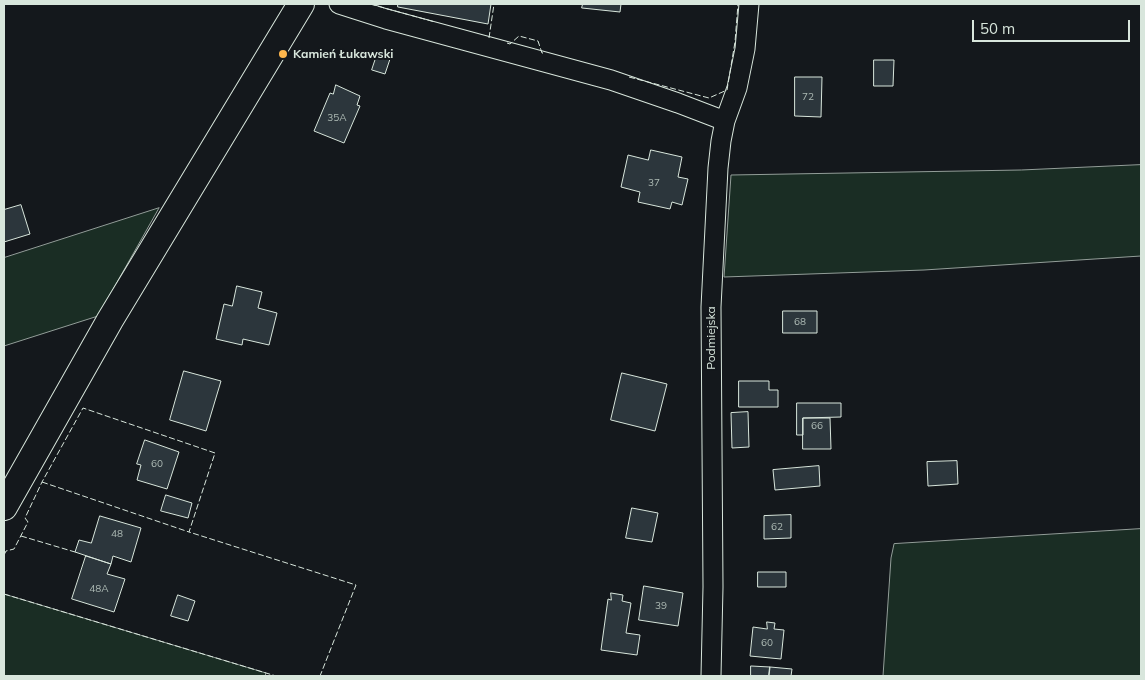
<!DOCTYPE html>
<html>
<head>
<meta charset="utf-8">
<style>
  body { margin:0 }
  #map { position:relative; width:1145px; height:680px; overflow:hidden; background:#14181c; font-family:Mulish,sans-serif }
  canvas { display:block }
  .frame { position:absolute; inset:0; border:5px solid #d8e6dc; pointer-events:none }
  .scale { position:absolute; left:972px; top:20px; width:158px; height:22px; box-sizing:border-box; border:2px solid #d8e6dc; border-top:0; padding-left:6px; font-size:15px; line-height:18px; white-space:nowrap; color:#d8e6dc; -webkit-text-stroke:4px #14181c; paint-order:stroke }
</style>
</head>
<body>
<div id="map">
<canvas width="1145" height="680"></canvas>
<div class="frame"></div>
<div class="scale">50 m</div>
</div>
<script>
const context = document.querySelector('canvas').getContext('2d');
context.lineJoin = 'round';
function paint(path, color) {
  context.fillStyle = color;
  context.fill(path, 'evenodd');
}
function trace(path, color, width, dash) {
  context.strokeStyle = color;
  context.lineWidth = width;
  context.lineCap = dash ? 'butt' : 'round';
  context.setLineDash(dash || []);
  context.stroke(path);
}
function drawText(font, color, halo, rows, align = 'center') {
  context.font = font + ' Mulish,sans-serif';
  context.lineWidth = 4;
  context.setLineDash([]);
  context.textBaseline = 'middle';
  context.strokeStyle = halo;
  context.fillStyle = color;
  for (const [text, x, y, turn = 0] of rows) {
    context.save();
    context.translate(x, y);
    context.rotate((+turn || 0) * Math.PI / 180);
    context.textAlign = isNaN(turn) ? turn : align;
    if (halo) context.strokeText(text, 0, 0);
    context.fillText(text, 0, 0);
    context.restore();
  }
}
const green = new Path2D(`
  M 1141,165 L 1141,256 L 924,270 L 724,277 L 731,175 L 1021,170 Z
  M 159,208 L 98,316 L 4,346 L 4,258 Z
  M 1141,529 L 1141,676 L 883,676 L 891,558 L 894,544 Z
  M 4,594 L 266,673 L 265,676 L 4,676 Z`);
const building = new Path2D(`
  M 398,4 L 491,4 L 488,24 L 398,7 Z
  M 583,4 L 621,4 L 620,12 L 582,8 Z
  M 378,52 L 391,56 L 385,74 L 372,70 Z
  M 874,60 L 894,60 L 893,86 L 874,86 Z
  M 795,77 L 822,77 L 821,117 L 795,116 Z
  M 336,85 L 360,96 L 357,105 L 360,106 L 344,143 L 314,131 L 330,93 L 333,94 Z
  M 651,150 L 682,157 L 678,177 L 688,179 L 682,205 L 672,202 L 670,209 L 638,202 L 640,192 L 621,187 L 628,155 L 648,160 Z
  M 21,205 L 30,234 L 4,242 L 4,210 Z
  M 237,286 L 262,292 L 258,308 L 277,313 L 269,345 L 243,339 L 242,345 L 216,339 L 224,304 L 232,306 Z
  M 783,311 L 817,311 L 817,333 L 783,333 Z
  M 184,371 L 221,381 L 206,431 L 170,420 Z
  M 622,373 L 667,384 L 655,431 L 611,420 Z
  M 739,381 L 769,381 L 769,390 L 778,390 L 778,407 L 739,407 Z
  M 797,403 L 841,403 L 841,417 L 803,418 L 803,435 L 797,435 Z
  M 748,412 L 749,447 L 732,448 L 731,413 Z
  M 803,418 L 830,418 L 831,449 L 803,449 Z
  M 145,440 L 179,452 L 167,489 L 137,480 L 141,465 L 137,464 Z
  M 957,461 L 958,484 L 928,486 L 927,462 Z
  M 819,466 L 820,486 L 775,490 L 773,470 Z
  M 166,495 L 192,503 L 188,518 L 161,511 Z
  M 632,508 L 658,513 L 652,542 L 626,538 Z
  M 791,515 L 791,538 L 764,539 L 764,516 Z
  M 100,516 L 141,528 L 131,562 L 113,556 L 111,564 L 75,552 L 79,540 L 91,543 Z
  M 86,556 L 111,564 L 107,574 L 125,579 L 114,612 L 72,599 Z
  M 758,572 L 786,572 L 786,587 L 758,587 Z
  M 644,586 L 683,593 L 678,626 L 639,620 Z
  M 611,593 L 623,595 L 622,601 L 631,603 L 626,633 L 640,635 L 637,655 L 601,650 L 608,599 L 611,600 Z
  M 178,595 L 195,601 L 188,621 L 171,616 Z
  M 767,622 L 775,623 L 774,629 L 784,630 L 781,659 L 750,656 L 753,627 L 767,629 Z
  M 751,666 L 770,667 L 769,676 L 751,676 Z
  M 770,667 L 792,669 L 791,676 L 769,676 Z`);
const street = new Path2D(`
  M 339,4 L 386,19 L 611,80 L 678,103 L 725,121
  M 711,676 L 713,587 L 711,307 L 718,168 L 721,141 L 725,121 L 737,88 L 745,49 L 749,4`);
const secondary = new Path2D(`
  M 4,507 L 110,320 L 301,4`);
const fence = new Path2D(`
  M 370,4 L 435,22
  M 489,38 L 494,4
  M 507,43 L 510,44 L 519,36 L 538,41 L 542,53 L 545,53
  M 629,77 L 709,98 L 727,90 L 735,42 L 738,4
  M 42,482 L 189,532
  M 21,536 L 75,552
  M 4,555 L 6,551 L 14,549 L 28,522 L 25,518 L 42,482 L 83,408 L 215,453 L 189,532 L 356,585 L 320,676
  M 4,594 L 276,676`);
const markers = [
  [283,54,5,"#ffb74d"]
];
const numberNames = [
  ["72",808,97],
  ["35A",337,118],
  ["37",654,183],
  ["68",800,322],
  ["66",817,426],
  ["60",157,464],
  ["62",777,527],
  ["48",117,534],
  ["48A",99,589],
  ["39",661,606],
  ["60",767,643]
];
const poiNames = [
  ["Kamień Łukawski",293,54]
];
const streetNames = [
  ["Podmiejska",711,338,-90]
];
paint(green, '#1a2d24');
trace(green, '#939e99', 1);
paint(building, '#2c363c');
trace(building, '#d8e6dc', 1);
trace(street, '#d8e6dc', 21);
trace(secondary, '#d8e6dc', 28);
trace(street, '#14181c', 19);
trace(secondary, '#14181c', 26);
trace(fence, '#d8e6dc', 1, [6, 2.5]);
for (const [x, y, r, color] of markers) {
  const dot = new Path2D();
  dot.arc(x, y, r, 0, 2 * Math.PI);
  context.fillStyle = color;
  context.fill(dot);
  trace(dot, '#14181c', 2);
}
drawText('10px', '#adbab4', null, numberNames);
drawText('bold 12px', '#d8e6dc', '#14181c', poiNames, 'left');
drawText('12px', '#d8e6dc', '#14181c', streetNames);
</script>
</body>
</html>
